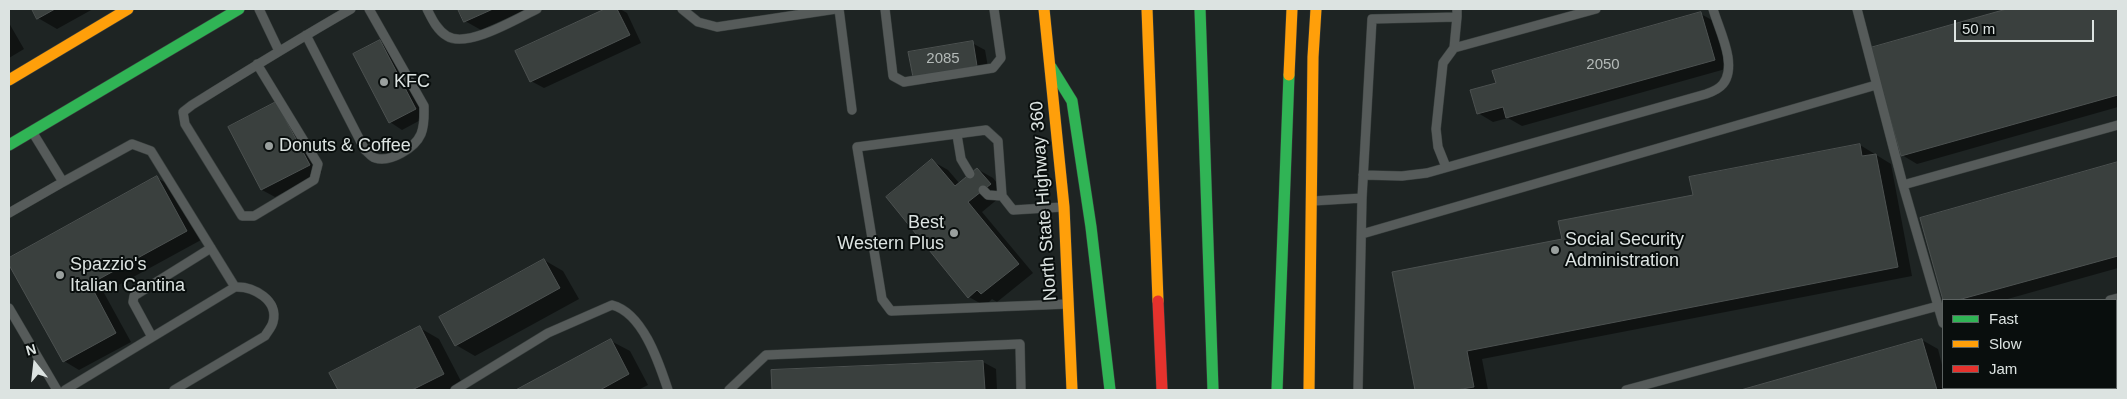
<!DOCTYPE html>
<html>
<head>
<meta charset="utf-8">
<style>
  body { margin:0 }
  #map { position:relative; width:2127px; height:399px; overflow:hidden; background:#1e2423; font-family:Arial,sans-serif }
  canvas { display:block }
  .frame { position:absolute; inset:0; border:10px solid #dce3e1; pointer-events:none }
  .legend { position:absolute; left:1942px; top:299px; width:175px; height:90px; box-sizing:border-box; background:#090e0d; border:1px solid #5d6362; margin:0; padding:6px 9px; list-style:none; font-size:15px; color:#dce3e1 }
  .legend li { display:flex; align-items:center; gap:10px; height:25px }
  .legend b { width:25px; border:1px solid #5d6362 }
  .north { position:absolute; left:10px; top:339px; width:50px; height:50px; -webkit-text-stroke:4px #090e0d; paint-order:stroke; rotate:344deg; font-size:14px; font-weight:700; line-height:20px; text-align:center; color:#dce3e1 }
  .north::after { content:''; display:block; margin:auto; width:18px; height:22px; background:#dce3e1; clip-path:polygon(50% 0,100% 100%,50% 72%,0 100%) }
  .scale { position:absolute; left:1954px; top:20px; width:140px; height:22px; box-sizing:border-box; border:2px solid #dce3e1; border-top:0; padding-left:6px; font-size:15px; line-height:18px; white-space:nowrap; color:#dce3e1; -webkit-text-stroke:4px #090e0d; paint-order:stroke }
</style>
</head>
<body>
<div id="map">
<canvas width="2127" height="399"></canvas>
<div class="frame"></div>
<ul class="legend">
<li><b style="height:6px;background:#30b455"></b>Fast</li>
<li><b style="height:6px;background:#ff9f0a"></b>Slow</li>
<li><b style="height:6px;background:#e5322d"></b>Jam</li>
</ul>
<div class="north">N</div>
<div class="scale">50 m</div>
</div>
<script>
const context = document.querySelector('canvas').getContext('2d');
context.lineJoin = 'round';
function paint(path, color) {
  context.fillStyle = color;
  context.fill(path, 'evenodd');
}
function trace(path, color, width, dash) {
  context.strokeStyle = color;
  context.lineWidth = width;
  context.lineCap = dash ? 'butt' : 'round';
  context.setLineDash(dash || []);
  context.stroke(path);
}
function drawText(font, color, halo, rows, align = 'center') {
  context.font = font + ' Arial,sans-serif';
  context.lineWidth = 4;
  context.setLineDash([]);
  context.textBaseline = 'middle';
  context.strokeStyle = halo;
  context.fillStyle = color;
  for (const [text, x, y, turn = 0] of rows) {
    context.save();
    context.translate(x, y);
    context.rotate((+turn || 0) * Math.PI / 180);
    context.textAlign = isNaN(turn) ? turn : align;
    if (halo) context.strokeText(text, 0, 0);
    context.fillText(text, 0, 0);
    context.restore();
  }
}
const shadow = new Path2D(`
  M 33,9 L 93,9 L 57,29 L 38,18 Z
  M 460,9 L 527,9 L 481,30 L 465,21 Z
  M 608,9 L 620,9 L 627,13 L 641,43 L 544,88 L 531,81 L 517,51 Z
  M 2012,9 L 2118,9 L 2118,107 L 1917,164 L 1902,155 L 1871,48 Z
  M 1701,14 L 1717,23 L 1729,68 L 1522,126 L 1508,118 L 1493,122 L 1478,113 L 1497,84 Z
  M 9,23 L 24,49 L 9,58 Z
  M 380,42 L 393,49 L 428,116 L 402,130 L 390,122 Z
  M 972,43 L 985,50 L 989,73 L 926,84 L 914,76 Z
  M 289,110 L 322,172 L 275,197 L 262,190 L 230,128 Z
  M 1860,145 L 1891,164 L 1912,276 L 1482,359 L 1488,390 L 1416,390 L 1393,273 L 1563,240 L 1694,196 Z
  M 932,161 L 948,170 L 960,184 L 977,169 L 993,178 L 1005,193 L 982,212 L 1033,273 L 997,302 L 992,299 L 985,306 L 969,297 Z
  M 2118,164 L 2118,268 L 2004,300 L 1945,300 L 1922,219 Z
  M 157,178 L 172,186 L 201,240 L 104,293 L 131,342 L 79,370 L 64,361 L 9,259 Z
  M 544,260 L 563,271 L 579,299 L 475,356 L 456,345 Z
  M 420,328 L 439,339 L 463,385 L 452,390 L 339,390 L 331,373 Z
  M 1922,340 L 1938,349 L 1943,369 L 1943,388 L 1949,388 L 1949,390 L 1746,390 Z
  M 611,341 L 630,351 L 648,385 L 638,390 L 519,390 Z
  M 2116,354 L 2118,354 L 2118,390 L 1987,390 L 1996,388 L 2116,388 Z
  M 983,362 L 996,369 L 997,390 L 773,390 L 772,371 Z`);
const building = new Path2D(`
  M 32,9 L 55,9 L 37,19 Z
  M 458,9 L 493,9 L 464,22 Z
  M 605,9 L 617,9 L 630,35 L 530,82 L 515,51 Z
  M 2007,9 L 2118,9 L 2118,95 L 1901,156 L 1870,48 Z
  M 1701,12 L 1715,60 L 1506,118 L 1503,107 L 1477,114 L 1470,90 L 1496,83 L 1492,71 Z
  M 380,40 L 416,109 L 389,123 L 353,54 Z
  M 973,41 L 977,66 L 913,77 L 908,52 Z
  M 276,102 L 310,165 L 261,190 L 228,127 Z
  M 1860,144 L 1862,156 L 1876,154 L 1898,267 L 1467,351 L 1474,387 L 1456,390 L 1415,390 L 1392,272 L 1562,239 L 1558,221 L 1693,195 L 1689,177 Z
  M 932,159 L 955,186 L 977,168 L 991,184 L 968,202 L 1019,264 L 981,294 L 977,290 L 968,298 L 886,197 Z
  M 2118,162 L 2118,256 L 1958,300 L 1943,300 L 1920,218 Z
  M 157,176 L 187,231 L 90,284 L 116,333 L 63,362 L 9,265 L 9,258 Z
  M 544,259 L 560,288 L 455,346 L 439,317 Z
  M 420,326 L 444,374 L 412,390 L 338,390 L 329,373 Z
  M 611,339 L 629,374 L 600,390 L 516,390 Z
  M 1922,339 L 1937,390 L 1741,390 Z
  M 2118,352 L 2118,390 L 1983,390 L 1992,388 L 2116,388 L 2116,353 Z
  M 983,361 L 985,390 L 772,390 L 771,370 Z`);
const lane = new Path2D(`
  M 259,9 L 279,51
  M 427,9 C 432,19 437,30 447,36 C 467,49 518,18 537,9
  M 682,9 L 698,22 L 717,27 L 836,9
  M 839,9 L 852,110
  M 885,9 L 893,76 L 904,82 L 993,68 L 1001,58 L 994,9
  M 1857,9 L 1903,185 L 1943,323
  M 306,35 L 365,150 C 368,152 371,157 375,158 C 390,163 415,148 421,134 C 425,124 424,116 424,106 L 369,9
  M 1454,48 L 1596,9
  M 257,64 L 318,164 L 314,180 L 254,216 L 242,216 L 185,124 L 183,112 L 192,105 C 245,72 297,40 351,9
  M 957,135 L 961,159 L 970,174
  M 1446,167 L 1438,147 L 1436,129 L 1443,63 L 1454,48 L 1457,17
  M 1363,175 L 1402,176 L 1427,173 L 1706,94 C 1712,92 1719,89 1723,84 C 1738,65 1719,30 1713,9
  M 63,182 L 132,144 L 151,151 L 235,287
  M 1903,185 L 2118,125
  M 983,190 L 988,195 L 1002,196
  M 1313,201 L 1362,198 L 1372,19 L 1457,17 L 1457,9
  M 1063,207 L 1013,210 L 1002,196 L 998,141 L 986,130 L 857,147 L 882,299 L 891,311 L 1068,304
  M 9,213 L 63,182 L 33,133
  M 1362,234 L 1876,85
  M 2110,300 L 2118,298
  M 9,308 L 57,390
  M 152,337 L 133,302 L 134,296 L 211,248
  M 1961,388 L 1962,390
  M 65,390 L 235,287 C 253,286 279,300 273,322 C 272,327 267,332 265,336 L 174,390
  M 455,390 L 548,333 L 612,305 C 643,313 659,363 668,390
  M 729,390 L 766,355 L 1020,344 L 1021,390
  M 1358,390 L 1362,198
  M 1626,390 L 1938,306`);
const fast = new Path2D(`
  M 1200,9 L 1213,390
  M 1051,67 L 1072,101 L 1091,227 L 1110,390
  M 9,145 L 239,9
  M 1277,390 L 1289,75`);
const slow = new Path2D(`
  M 1044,9 L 1064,207 L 1072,390
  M 1147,9 L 1158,301
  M 1289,75 L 1292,9
  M 9,80 L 128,9
  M 1309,390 L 1313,57 L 1316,9`);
const jam = new Path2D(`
  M 1158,301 L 1162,390`);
const markers = [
  [384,82,5,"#9aa09e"],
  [269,146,5,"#9aa09e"],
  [954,233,5,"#9aa09e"],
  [1555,250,5,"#9aa09e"],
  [60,275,5,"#9aa09e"]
];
const numberNames = [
  ["2085",943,59],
  ["2050",1603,65]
];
const poiNames = [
  ["KFC",394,82],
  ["Donuts & Coffee",279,146],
  ["Best",944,223,"right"],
  ["Western Plus",944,244,"right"],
  ["Social Security",1565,240],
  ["Administration",1565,261],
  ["Spazzio's",70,265],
  ["Italian Cantina",70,286]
];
const streetNames = [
  ["North State Highway 360",1044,201,-94]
];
paint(shadow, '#0007');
paint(building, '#3a403e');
trace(building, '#4c5150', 1);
trace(lane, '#3a403f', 10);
trace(fast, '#3a403f', 12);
trace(slow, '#3a403f', 12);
trace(jam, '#3a403f', 12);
trace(lane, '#565b5a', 9);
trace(fast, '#30b455', 11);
trace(slow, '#ff9f0a', 11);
trace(jam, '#e5322d', 11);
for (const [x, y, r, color] of markers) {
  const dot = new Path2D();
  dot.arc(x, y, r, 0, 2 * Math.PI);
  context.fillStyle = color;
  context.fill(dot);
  trace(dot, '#090e0d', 2);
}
drawText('15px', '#b4bab8', null, numberNames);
drawText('18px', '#dce3e1', '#090e0d', poiNames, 'left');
drawText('18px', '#dce3e1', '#090e0d', streetNames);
</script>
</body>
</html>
